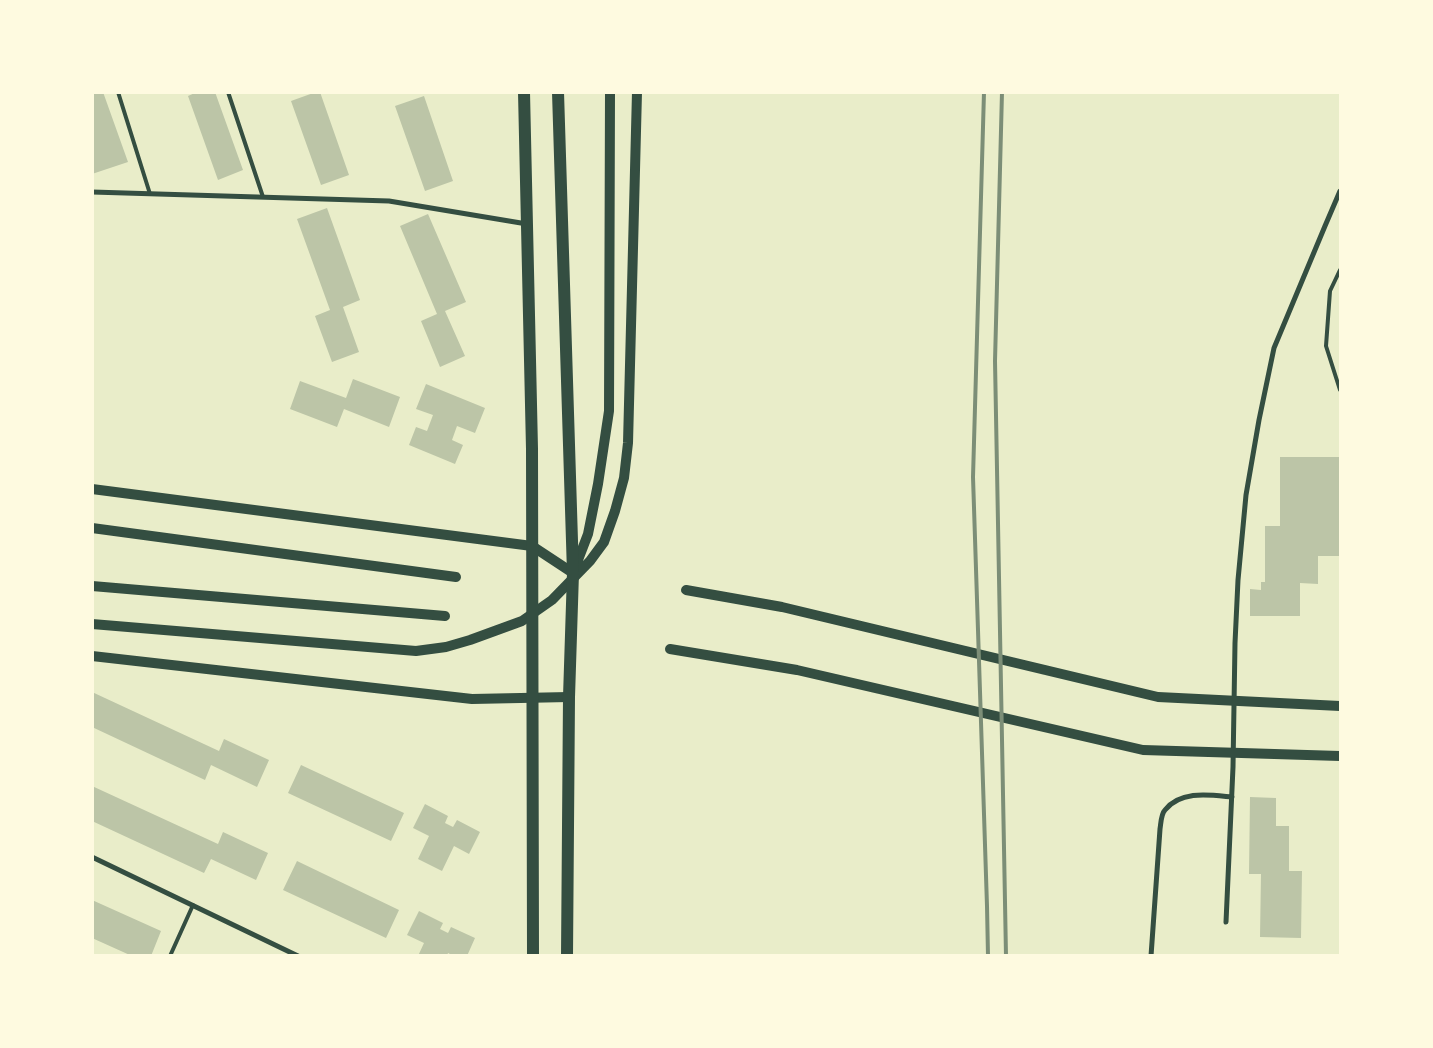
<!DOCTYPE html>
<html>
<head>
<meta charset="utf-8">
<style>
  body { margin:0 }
  #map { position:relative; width:1433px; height:1048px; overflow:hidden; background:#e9edc9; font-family:"Roboto Condensed",sans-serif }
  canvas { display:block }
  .frame { position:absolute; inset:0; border:94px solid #fefae0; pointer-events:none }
</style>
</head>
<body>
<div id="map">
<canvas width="1433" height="1048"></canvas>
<div class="frame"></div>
</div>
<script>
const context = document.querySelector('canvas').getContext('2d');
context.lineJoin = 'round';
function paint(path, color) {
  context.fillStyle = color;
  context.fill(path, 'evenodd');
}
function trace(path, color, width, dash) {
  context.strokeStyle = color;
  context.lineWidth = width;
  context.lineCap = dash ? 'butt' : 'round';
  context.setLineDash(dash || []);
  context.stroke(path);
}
const building = new Path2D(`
  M 92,92 L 103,92 L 128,162 L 92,174 Z
  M 197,92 L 215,92 L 243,170 L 218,180 L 188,96 Z
  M 316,92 L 320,92 L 349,175 L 321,185 L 291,101 Z
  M 424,96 L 453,181 L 425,191 L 395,106 Z
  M 327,208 L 360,300 L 343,307 L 359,352 L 332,362 L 315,316 L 330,310 L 297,219 Z
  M 428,214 L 466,302 L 445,311 L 465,356 L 440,367 L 421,321 L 437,314 L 400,226 Z
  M 353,379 L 400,397 L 389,427 L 344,409 L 337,427 L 290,409 L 300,381 L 346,398 Z
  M 426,384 L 485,408 L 475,433 L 457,426 L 452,440 L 463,445 L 455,464 L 409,445 L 416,427 L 427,431 L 433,415 L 416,409 Z
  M 1280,457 L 1340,457 L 1340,556 L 1318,556 L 1318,584 L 1300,583 L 1300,616 L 1250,616 L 1250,589 L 1261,590 L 1261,582 L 1265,582 L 1265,526 L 1280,526 Z
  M 92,692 L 219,751 L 224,739 L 269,760 L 257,787 L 211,765 L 205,780 L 92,727 Z
  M 301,765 L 404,813 L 391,841 L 288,793 Z
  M 92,786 L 218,844 L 223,832 L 268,853 L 256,880 L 211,859 L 204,873 L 92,821 Z
  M 1250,797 L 1276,798 L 1276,826 L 1289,826 L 1289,871 L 1302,871 L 1301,938 L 1260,937 L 1261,874 L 1249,874 Z
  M 425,804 L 448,816 L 445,823 L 453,827 L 457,820 L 480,832 L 469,854 L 454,846 L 442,871 L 418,859 L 429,836 L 413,828 Z
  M 297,861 L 399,910 L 386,938 L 283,890 Z
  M 92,900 L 161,931 L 151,956 L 132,956 L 92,938 Z
  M 419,911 L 443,923 L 440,929 L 448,933 L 451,927 L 475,938 L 467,956 L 454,956 L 448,953 L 447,956 L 418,956 L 424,943 L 407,935 Z`);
const service = new Path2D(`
  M 118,92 L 150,194
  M 228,92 L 263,197
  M 1340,270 L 1330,291 L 1326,346 L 1340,390
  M 170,956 L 193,905`);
const minor = new Path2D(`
  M 92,192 L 389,201 L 527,224
  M 92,857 L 298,956
  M 1226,922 L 1233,767 L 1235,643 L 1238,580 L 1246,495 L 1259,420 L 1274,348 L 1325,226 L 1340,191
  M 1151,956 L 1160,829 C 1161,823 1161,814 1165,810 C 1181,790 1210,795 1232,797`);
const secondary = new Path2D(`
  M 92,489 L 532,546 L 573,573 L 588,534 L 598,484 L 609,411 L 610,92
  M 92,528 L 456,577
  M 92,586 L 445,616
  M 686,590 L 782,607 L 1158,697 L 1340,706
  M 92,624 L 416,651 L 446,647 L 470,640 L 522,621 L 552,600 L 590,561 L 604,542 L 615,511 L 624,478 L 628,443 L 637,92
  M 670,649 L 797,670 L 1143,750 L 1340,756
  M 92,656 L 472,699 L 569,697`);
const primary = new Path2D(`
  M 524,92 L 532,449 L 533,956
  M 558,92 L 573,573 L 569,697 L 567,956`);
const rail = new Path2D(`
  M 984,92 L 973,477 L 987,906 L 988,956
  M 1002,92 L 995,361 L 1006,956`);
paint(building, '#bcc5a7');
trace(service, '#344e41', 4);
trace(minor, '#344e41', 5);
trace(secondary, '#344e41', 10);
trace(primary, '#344e41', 12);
trace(rail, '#7c8e77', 4);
</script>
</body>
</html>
